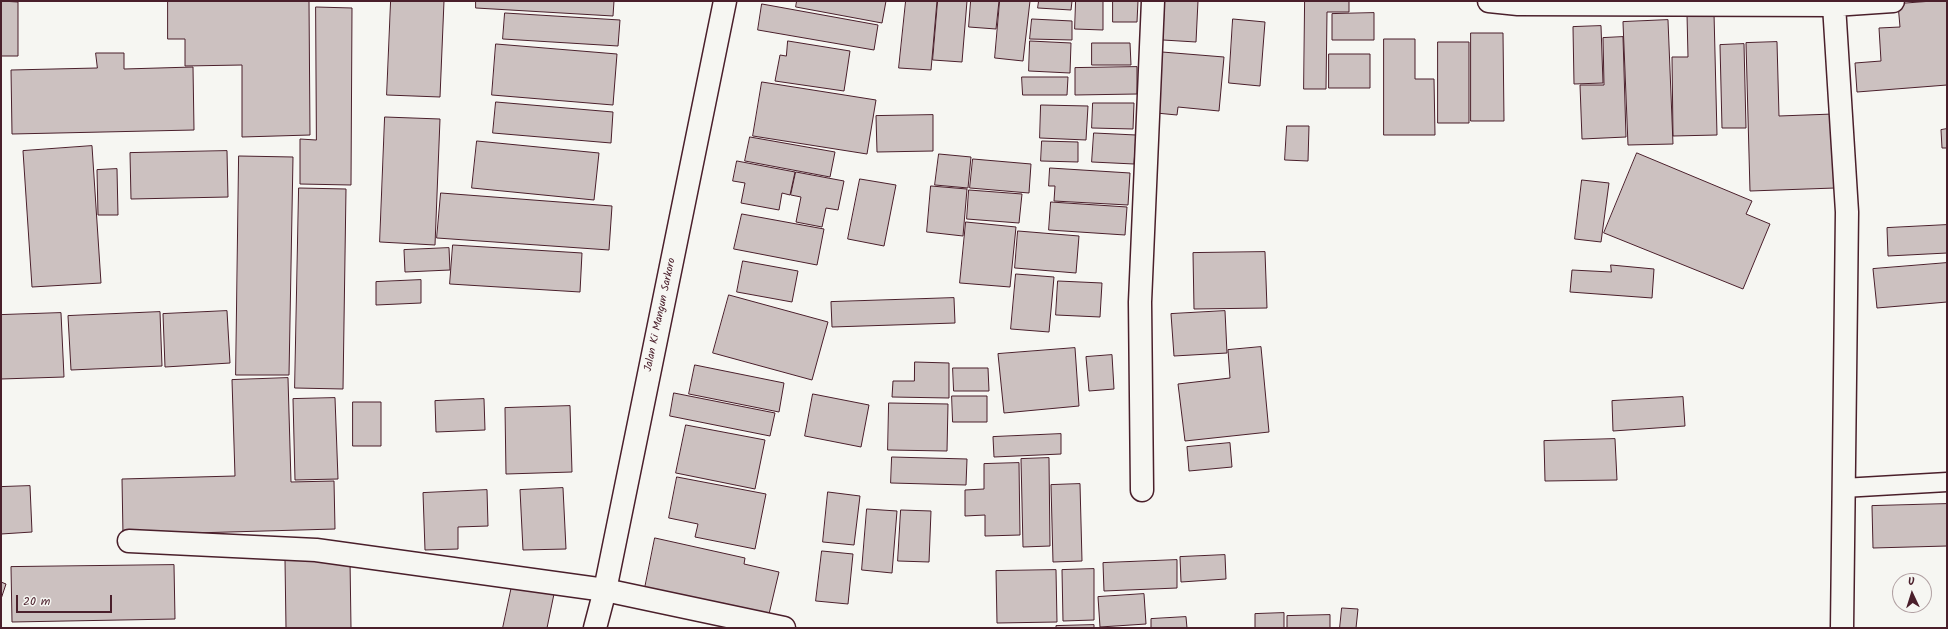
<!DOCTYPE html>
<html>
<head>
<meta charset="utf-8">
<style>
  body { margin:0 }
  #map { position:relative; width:1948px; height:629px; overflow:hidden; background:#f6f6f2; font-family:Kalam,sans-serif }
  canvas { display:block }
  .frame { position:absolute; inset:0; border:2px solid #4a1f2b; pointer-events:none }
  .north { position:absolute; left:1892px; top:573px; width:40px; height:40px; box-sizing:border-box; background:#f6f6f2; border:1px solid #b1a0a2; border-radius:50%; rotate:356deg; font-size:11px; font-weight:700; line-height:16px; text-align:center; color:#4a1f2b }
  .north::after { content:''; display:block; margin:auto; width:14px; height:18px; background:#4a1f2b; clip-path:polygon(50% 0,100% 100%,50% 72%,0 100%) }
  .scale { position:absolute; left:16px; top:595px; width:96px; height:18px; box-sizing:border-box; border:2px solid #4a1f2b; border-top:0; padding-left:5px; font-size:12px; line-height:14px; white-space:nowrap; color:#4a1f2b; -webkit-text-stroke:3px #f6f6f2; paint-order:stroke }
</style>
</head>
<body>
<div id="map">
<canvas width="1948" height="629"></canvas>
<div class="frame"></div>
<div class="north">U</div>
<div class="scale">20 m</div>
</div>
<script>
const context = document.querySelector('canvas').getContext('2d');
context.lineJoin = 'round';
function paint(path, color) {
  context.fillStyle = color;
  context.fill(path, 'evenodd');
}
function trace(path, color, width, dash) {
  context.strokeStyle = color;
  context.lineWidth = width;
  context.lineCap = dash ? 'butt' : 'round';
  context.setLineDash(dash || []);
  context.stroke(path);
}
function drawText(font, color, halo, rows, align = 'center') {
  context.font = font + ' Kalam,sans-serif';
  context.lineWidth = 3;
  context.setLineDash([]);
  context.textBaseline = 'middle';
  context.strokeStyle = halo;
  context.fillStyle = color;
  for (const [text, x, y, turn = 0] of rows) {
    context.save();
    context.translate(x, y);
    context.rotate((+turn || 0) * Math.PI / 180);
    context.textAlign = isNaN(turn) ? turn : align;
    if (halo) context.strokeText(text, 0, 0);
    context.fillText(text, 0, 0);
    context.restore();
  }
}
const building = new Path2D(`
  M 1,1 L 18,2 L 18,56 L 1,56 L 1,67 Z
  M 168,1 L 309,1 L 310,135 L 242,137 L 242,65 L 185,66 L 185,39 L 168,39 Z
  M 391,1 L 444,1 L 440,97 L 387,95 Z
  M 476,1 L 614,1 L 613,16 L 476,8 Z
  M 797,1 L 886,1 L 882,23 L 796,7 Z
  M 906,1 L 937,1 L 931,70 L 899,68 Z
  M 938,1 L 967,1 L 962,62 L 933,60 Z
  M 971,1 L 999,1 L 996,29 L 969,27 Z
  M 1000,1 L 1030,1 L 1023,61 L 995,58 Z
  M 1039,1 L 1072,1 L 1071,10 L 1038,8 Z
  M 1076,1 L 1103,1 L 1103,30 L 1075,29 Z
  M 1113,1 L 1138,1 L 1137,22 L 1113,22 Z
  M 1165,1 L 1198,1 L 1196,42 L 1163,40 Z
  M 1305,1 L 1349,1 L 1349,12 L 1327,12 L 1326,89 L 1304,89 Z
  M 1933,1 L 1947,1 L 1947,85 L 1857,92 L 1855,63 L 1881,61 L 1879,28 L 1900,27 L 1898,4 Z
  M 762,4 L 878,25 L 874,50 L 758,30 Z
  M 316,7 L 352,8 L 351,185 L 300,184 L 300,139 L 316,140 Z
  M 505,13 L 620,20 L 618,46 L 503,39 Z
  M 1374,13 L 1374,40 L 1332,40 L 1332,14 Z
  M 1714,13 L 1717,135 L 1673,136 L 1672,57 L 1688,57 L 1687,14 Z
  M 1032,19 L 1072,21 L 1072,40 L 1030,39 Z
  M 1233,19 L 1265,22 L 1260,86 L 1229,83 Z
  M 1668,20 L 1673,144 L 1628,145 L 1623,22 Z
  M 1601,26 L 1603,83 L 1574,84 L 1573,27 Z
  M 1471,33 L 1503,33 L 1504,121 L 1471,121 Z
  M 1623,37 L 1626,137 L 1582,139 L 1580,85 L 1604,85 L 1603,38 Z
  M 1384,39 L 1415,39 L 1415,79 L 1434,79 L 1435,135 L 1384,135 Z
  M 788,41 L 850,51 L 844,91 L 775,81 L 780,55 L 786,56 Z
  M 1030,41 L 1071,43 L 1070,73 L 1029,71 Z
  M 1438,42 L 1469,42 L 1469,123 L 1438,123 Z
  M 1777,42 L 1779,116 L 1833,114 L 1835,188 L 1750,191 L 1746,43 Z
  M 1092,43 L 1130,43 L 1131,65 L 1092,65 Z
  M 496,44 L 617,54 L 613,105 L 492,95 Z
  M 1744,44 L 1746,128 L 1722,128 L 1720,45 Z
  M 1162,52 L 1224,57 L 1219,111 L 1178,107 L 1177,115 L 1156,113 Z
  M 96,53 L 124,53 L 124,69 L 193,67 L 194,130 L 12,134 L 11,70 L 97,68 Z
  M 1329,54 L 1370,54 L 1370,88 L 1329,88 Z
  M 1137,67 L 1137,94 L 1075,95 L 1075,68 Z
  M 1022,77 L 1068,77 L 1067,95 L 1023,95 Z
  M 762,82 L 876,100 L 867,154 L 753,136 Z
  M 496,102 L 613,112 L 611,143 L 493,133 Z
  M 1093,103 L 1134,103 L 1133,129 L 1092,128 Z
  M 1041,105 L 1088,106 L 1086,140 L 1040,138 Z
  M 933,115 L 933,151 L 877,152 L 876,116 Z
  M 385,117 L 440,119 L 435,245 L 380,242 Z
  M 1287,126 L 1309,126 L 1308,161 L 1285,160 Z
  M 1947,129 L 1947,148 L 1942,148 L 1941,130 Z
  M 1094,133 L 1136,135 L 1134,164 L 1092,162 Z
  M 750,137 L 835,152 L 830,177 L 745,161 Z
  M 477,141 L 599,153 L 594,200 L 472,188 Z
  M 1042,141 L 1078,142 L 1078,162 L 1041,161 Z
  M 92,146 L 101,283 L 32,287 L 23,151 Z
  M 227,151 L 228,197 L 131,199 L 130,153 Z
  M 1637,153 L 1752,201 L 1746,214 L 1770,224 L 1743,289 L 1604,233 Z
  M 939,154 L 971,157 L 968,188 L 935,185 Z
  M 239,156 L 293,157 L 289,375 L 236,375 Z
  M 973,159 L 1031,164 L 1029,193 L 970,188 Z
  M 737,161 L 795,172 L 790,195 L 782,193 L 779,210 L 741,203 L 745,183 L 733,181 Z
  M 1050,168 L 1130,173 L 1128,205 L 1054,201 L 1055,186 L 1049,186 Z
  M 117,169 L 118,215 L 98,215 L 97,170 Z
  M 796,172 L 844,181 L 838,210 L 826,208 L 822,227 L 796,222 L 801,197 L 791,195 Z
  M 860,179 L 896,185 L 884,246 L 848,239 Z
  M 1582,180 L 1609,183 L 1601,242 L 1575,239 Z
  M 931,186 L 967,189 L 963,236 L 927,232 Z
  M 299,188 L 346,189 L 343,389 L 295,388 Z
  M 969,190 L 1022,194 L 1019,223 L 967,219 Z
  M 441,193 L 612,206 L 609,250 L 437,238 Z
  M 1051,202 L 1127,207 L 1125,235 L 1049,230 Z
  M 742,214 L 824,229 L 817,265 L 734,249 Z
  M 966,222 L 1016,227 L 1010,287 L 960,283 Z
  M 1947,225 L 1947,253 L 1888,256 L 1887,228 Z
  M 1018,231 L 1079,236 L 1076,273 L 1015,268 Z
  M 453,245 L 582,253 L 580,292 L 450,284 Z
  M 449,248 L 450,270 L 405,272 L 404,250 Z
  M 1265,252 L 1267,308 L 1194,309 L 1193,253 Z
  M 743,261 L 798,271 L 792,302 L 737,292 Z
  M 1947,263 L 1947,302 L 1877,308 L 1873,269 Z
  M 1611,265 L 1654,269 L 1652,298 L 1570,292 L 1572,270 L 1611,272 Z
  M 1016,274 L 1054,277 L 1049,332 L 1011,329 Z
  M 421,280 L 421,303 L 376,305 L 376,282 Z
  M 1058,281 L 1102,283 L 1100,317 L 1056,315 Z
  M 729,295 L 828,322 L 812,380 L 713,353 Z
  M 954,298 L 955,323 L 832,327 L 831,302 Z
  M 227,311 L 230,363 L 165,367 L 163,314 Z
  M 1225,311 L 1227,353 L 1174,356 L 1171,314 Z
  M 160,312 L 162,366 L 71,370 L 68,316 Z
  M 61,313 L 64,377 L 1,379 L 1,315 Z
  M 1261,347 L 1269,432 L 1185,441 L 1178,384 L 1230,378 L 1228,350 Z
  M 1075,348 L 1079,406 L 1004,413 L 998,354 Z
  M 1112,355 L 1114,389 L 1089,391 L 1086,357 Z
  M 915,362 L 949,363 L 949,398 L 892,397 L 893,381 L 914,381 Z
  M 695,365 L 784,383 L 779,412 L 689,394 Z
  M 953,368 L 988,368 L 989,391 L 954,391 Z
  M 288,378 L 291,482 L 334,481 L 335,529 L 123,535 L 122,479 L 235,476 L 232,380 Z
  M 674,393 L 775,413 L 770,436 L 670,416 Z
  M 813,394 L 869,405 L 861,447 L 805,436 Z
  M 952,396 L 987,396 L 987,422 L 953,422 Z
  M 1683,397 L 1685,426 L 1613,431 L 1612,401 Z
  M 335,398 L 338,479 L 295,480 L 293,399 Z
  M 484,399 L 485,430 L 436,432 L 435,401 Z
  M 353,402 L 381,402 L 381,446 L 353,446 Z
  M 889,403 L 948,404 L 947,451 L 888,450 Z
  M 570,406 L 572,472 L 506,474 L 505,408 Z
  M 686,425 L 765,440 L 755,489 L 676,473 Z
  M 1061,434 L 1061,454 L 994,457 L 993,437 Z
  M 1615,439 L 1617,480 L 1545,481 L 1544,441 Z
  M 1230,443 L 1232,467 L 1189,471 L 1187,447 Z
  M 892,457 L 967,459 L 966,485 L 891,483 Z
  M 1049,458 L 1050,546 L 1023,547 L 1021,459 Z
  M 1019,463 L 1020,535 L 985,536 L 985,515 L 965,516 L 965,490 L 984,489 L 984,464 Z
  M 677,477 L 766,494 L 755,549 L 695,537 L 698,524 L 669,518 Z
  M 1080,484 L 1082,561 L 1053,562 L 1051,485 Z
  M 30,486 L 32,532 L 1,534 L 1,487 Z
  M 563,488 L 566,549 L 523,550 L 520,490 Z
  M 487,490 L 488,526 L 458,527 L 458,549 L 425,550 L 423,493 Z
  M 828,492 L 860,496 L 854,545 L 823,542 Z
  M 1947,504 L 1947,546 L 1873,548 L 1872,506 Z
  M 867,509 L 897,511 L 892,573 L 862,570 Z
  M 901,510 L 931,511 L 929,562 L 898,561 Z
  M 655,538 L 745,558 L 744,564 L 779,572 L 769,614 L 645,588 Z
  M 822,551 L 853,554 L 848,604 L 816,601 Z
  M 1225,555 L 1226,579 L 1181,582 L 1180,557 Z
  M 350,559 L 351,628 L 286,628 L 285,560 Z
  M 1177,560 L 1177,588 L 1104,591 L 1103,563 Z
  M 174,565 L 175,619 L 12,622 L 11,567 Z
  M 1094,569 L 1094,620 L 1063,621 L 1062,570 Z
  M 1056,570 L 1057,622 L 997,623 L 996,571 Z
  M 513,581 L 555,589 L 547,628 L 503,628 Z
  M 1,582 L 6,584 L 1,599 Z
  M 1144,594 L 1146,624 L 1100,627 L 1098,597 Z
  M 1342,608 L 1358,609 L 1356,628 L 1340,628 Z
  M 1284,613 L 1284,628 L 1255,628 L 1255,614 Z
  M 1330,615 L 1330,628 L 1287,628 L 1287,616 Z
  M 1186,617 L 1187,628 L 1151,628 L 1151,619 Z
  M 1094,625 L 1094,628 L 1056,628 L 1056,626 Z`);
const lane = new Path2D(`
  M 1843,488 L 1947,482`);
const street = new Path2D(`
  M 1142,490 L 1140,302 L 1153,1
  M 129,541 L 316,550 L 605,590 L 784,628
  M 1842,628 L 1847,212 L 1834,5 L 1893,1`);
const secondary = new Path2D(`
  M 1489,1 L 1518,4 L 1834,5 L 1834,1
  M 595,628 L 605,590 L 725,1`);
const streetNames = [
  ["Jalan Ki Mangun Sarkoro",661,315,-78]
];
paint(building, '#ccc1c0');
trace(building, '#4a1f2b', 1);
trace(lane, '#4a1f2b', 21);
trace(street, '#4a1f2b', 25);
trace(secondary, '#4a1f2b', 25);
trace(lane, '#f6f6f2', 18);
trace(street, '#f6f6f2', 22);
trace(secondary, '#f6f6f2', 22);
drawText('11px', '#4a1f2b', '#f6f6f2', streetNames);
</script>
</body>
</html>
